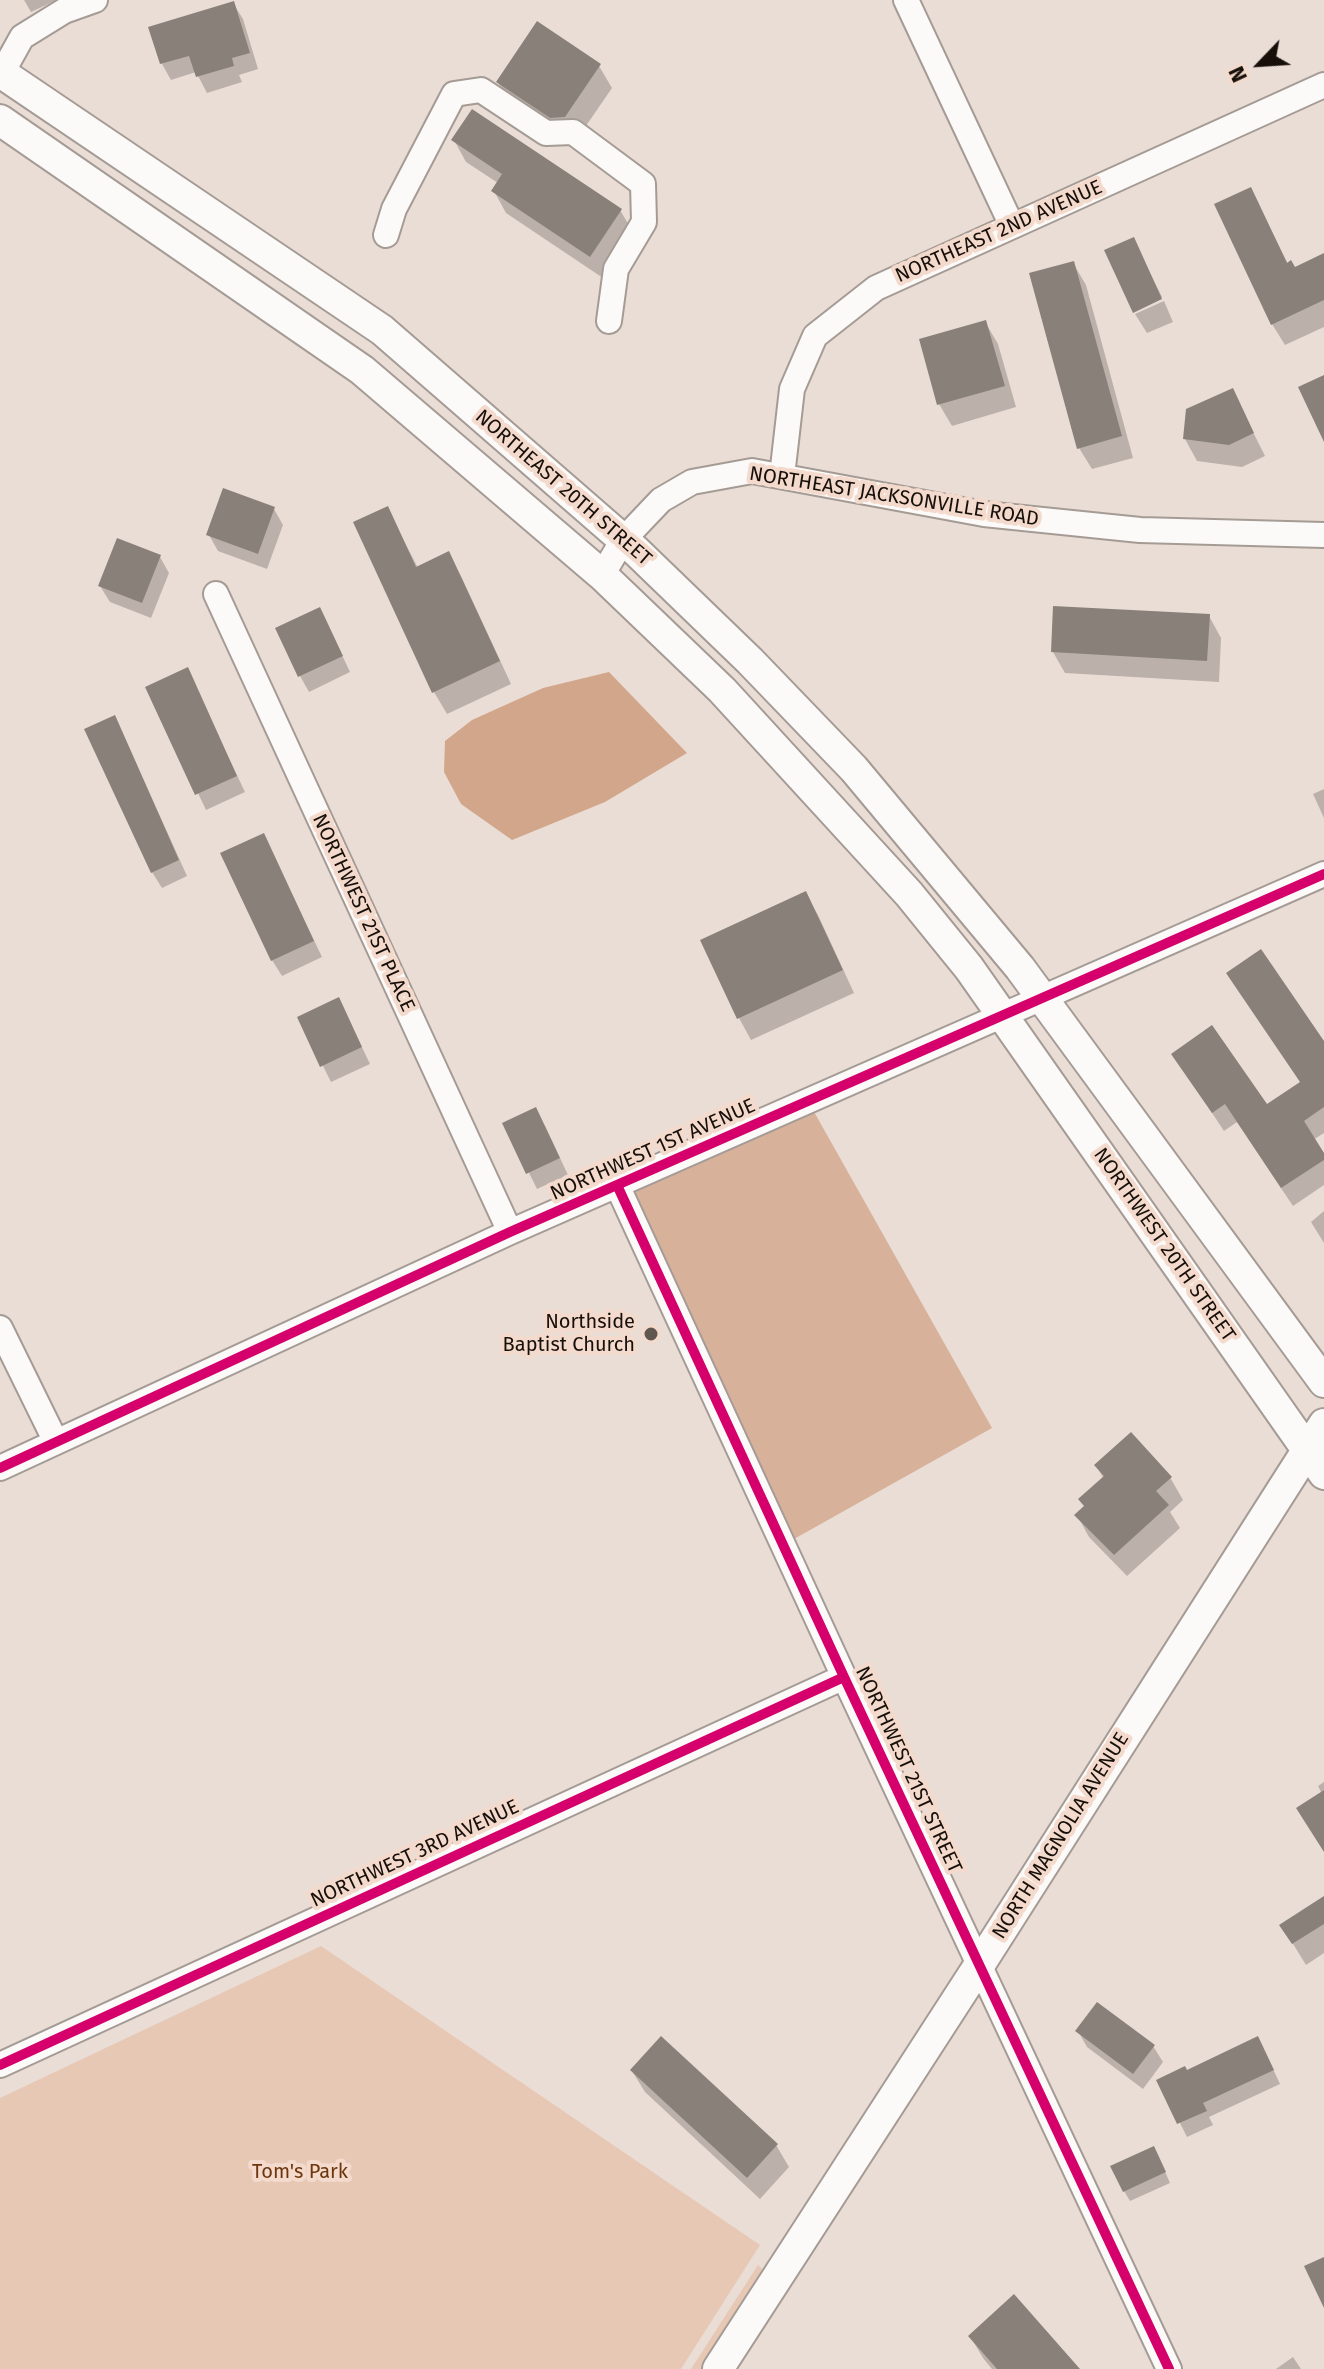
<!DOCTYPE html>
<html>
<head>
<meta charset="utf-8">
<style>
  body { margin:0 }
  #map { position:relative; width:1324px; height:2369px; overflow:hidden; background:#eaddd5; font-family:"Fira Sans",sans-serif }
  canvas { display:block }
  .north { position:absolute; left:1220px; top:24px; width:80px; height:80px; -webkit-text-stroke:6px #f3dacc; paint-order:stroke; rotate:245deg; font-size:22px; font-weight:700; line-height:32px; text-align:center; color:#170f0a }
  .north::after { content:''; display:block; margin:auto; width:28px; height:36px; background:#170f0a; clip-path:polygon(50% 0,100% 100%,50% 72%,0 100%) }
</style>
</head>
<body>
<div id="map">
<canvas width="1324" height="2369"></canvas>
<div class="north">N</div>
</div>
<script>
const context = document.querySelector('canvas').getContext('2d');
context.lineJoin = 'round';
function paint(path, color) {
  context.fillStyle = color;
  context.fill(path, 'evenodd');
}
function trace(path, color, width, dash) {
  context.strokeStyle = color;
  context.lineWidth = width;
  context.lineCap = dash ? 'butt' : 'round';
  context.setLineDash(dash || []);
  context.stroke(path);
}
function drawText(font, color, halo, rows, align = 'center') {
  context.font = font + ' "Fira Sans",sans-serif';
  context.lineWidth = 8;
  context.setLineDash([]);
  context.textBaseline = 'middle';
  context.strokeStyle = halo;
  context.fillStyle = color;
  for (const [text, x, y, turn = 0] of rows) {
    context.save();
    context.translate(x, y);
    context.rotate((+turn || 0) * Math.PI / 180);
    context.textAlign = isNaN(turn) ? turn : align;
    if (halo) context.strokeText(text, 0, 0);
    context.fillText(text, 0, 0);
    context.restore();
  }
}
const green = new Path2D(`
  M 321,1946 L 760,2245 L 681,2369 L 0,2369 L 0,2098 Z
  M 758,2265 L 767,2273 L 705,2369 L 691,2369 Z`);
const forest = new Path2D(`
  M 813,1110 L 992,1428 L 794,1539 L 632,1190 Z`);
const water = new Path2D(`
  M 609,672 L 687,753 L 605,802 L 512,840 L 461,804 L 444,772 L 445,741 L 472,720 L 543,688 Z`);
const shadow = new Path2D(`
  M 24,0 L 57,0 L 31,12 Z
  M 233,3 L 243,19 L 258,69 L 239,75 L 242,82 L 207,93 L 196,72 L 171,80 L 162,64 L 151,28 Z
  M 599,66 L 612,88 L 577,139 L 510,104 L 498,82 Z
  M 454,140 L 620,210 L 633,232 L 603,278 L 506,213 L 494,191 L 498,183 L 466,162 Z
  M 1251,190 L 1288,264 L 1294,269 L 1324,264 L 1324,327 L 1285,345 L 1272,324 Z
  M 1133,239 L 1162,297 L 1134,310 Z
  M 1073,263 L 1086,285 L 1133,458 L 1092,469 L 1079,448 Z
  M 1164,301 L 1173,322 L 1147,333 L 1135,314 Z
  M 985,322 L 998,344 L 1016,407 L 952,426 L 939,404 Z
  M 1232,390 L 1265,456 L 1242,467 L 1197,461 L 1185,439 Z
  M 387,508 L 418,568 L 449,554 L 461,576 L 511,684 L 447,714 L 434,692 Z
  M 274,509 L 283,525 L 267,569 L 218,551 L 209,535 Z
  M 160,557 L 169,573 L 151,618 L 110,602 L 100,586 Z
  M 1209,616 L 1221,638 L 1219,682 L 1065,673 L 1053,652 Z
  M 328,625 L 350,672 L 309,692 L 300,676 Z
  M 187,670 L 245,792 L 206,810 L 148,688 Z
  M 123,734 L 187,876 L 162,888 L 152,872 Z
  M 1324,789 L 1324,818 L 1313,794 Z
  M 272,852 L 322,957 L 282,976 L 272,960 Z
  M 805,893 L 818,915 L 854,993 L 751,1040 L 739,1018 Z
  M 347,1016 L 370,1064 L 331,1082 L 299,1018 Z
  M 1324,1045 L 1324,1133 L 1313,1140 L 1324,1156 L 1324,1185 L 1293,1206 L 1237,1122 L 1224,1131 L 1173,1054 L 1266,1106 L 1301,1084 Z
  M 505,1124 L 545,1126 L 568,1175 L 537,1189 Z
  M 1324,1211 L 1324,1243 L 1311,1222 Z
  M 1131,1435 L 1171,1479 L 1183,1500 L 1170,1512 L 1180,1528 L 1127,1576 L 1089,1537 L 1077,1515 L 1085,1507 L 1104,1479 L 1096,1466 Z
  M 1324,1782 L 1324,1851 L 1322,1794 L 1318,1786 Z
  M 1324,1898 L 1324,1953 L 1306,1965 L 1282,1926 Z
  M 1078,2031 L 1153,2046 L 1163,2062 L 1143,2089 L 1087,2047 Z
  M 1265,2052 L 1280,2084 L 1209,2117 L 1213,2125 L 1187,2137 L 1159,2081 Z
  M 632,2071 L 776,2145 L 789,2167 L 760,2199 L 645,2092 Z
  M 1159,2158 L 1170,2183 L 1130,2201 L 1124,2191 Z
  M 970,2336 L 1078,2369 L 992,2369 L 983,2358 Z
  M 1293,2357 L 1301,2369 L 1276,2369 Z`);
const building = new Path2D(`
  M 234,1 L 250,53 L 232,58 L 234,66 L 196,77 L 189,56 L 160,64 L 148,27 Z
  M 537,21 L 601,64 L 565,117 L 550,118 L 496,82 Z
  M 472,109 L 622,209 L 590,257 L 491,191 L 502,174 L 451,140 Z
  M 1251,187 L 1287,263 L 1291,260 L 1295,267 L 1324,253 L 1324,300 L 1271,325 L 1214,204 Z
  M 1134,237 L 1162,299 L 1133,313 L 1104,250 Z
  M 1074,261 L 1122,436 L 1077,449 L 1029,273 Z
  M 986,320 L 1005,386 L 937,405 L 919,339 Z
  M 1324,375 L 1324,442 L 1298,387 Z
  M 1233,388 L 1254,433 L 1229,445 L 1183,439 L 1186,409 Z
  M 223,488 L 275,507 L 258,554 L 206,535 Z
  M 388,506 L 416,567 L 449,551 L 500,661 L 432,693 L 353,522 Z
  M 117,538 L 161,555 L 142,603 L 98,586 Z
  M 1053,606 L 1210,614 L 1207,661 L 1051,652 Z
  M 320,607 L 343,656 L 298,677 L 275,628 Z
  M 188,667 L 237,776 L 195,795 L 145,687 Z
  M 115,715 L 179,860 L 151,873 L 84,729 Z
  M 264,833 L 314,941 L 271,961 L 220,853 Z
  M 806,891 L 843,970 L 737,1019 L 700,940 Z
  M 1261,949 L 1324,1041 L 1324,1107 L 1304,1121 L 1324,1153 L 1324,1160 L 1281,1188 L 1225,1104 L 1212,1113 L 1171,1054 L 1212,1025 L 1267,1104 L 1300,1082 L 1226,973 Z
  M 339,997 L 362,1047 L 320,1067 L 297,1017 Z
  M 536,1107 L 560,1158 L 526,1174 L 502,1123 Z
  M 1131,1432 L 1172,1477 L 1156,1491 L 1169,1505 L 1114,1555 L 1074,1515 L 1084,1506 L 1078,1499 L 1104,1476 L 1094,1465 Z
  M 1324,1790 L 1324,1852 L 1296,1808 Z
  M 1324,1896 L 1324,1924 L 1292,1944 L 1279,1925 Z
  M 1097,2002 L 1155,2045 L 1133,2074 L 1075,2031 Z
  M 661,2036 L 778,2144 L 747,2178 L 630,2070 Z
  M 1258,2036 L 1274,2070 L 1203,2103 L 1207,2111 L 1177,2124 L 1156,2080 L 1185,2066 L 1187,2070 Z
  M 1154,2146 L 1166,2172 L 1123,2192 L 1110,2166 Z
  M 1324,2257 L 1324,2308 L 1304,2266 Z
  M 1014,2294 L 1080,2369 L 997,2369 L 968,2336 Z`);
const minor = new Path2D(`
  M 906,0 L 1012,226
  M 2,73 L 22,37 L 64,11 L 95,0
  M 386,235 L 394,209 L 454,94 L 481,90 L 546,133 L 573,132 L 643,184 L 644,222 L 616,269 L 609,321
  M 782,476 L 792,389 L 815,336 L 876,288 L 1324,85
  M 602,575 L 623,540 L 661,500 L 692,482 L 752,471 L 984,514 L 1140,530 L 1324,535
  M 216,594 L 510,1232
  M 617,1185 L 844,1677 L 1169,2369
  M 0,1328 L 56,1442
  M 0,1468 L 510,1232 L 1324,874
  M 0,2065 L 844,1677`);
const major = new Path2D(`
  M 0,72 L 382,330 L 635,550 L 750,661 L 854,769 L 1020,968 L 1324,1382
  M 0,120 L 362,370 L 602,575 L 722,690 L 909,894 L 969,968 L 1324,1474
  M 718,2369 L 980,1964 L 1324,1424`);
const cycleway = new Path2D(`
  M 617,1185 L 844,1677 L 1169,2369
  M 0,1468 L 510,1232 L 1324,874
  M 0,2065 L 844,1677`);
const markers = [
  [651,1334,8,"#615751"]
];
const streetNames = [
  ["NORTHEAST 2ND AVENUE",999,232,-24],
  ["NORTHEAST 20TH STREET",563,488,41],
  ["NORTHEAST JACKSONVILLE ROAD",894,497,9],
  ["NORTHWEST 21ST PLACE",363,913,65],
  ["NORTHWEST 1ST AVENUE",653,1150,-24],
  ["NORTHWEST 20TH STREET",1164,1245,55],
  ["NORTHWEST 21ST STREET",908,1770,65],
  ["NORTH MAGNOLIA AVENUE",1061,1836,-58],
  ["NORTHWEST 3RD AVENUE",415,1854,-25]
];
const poiNames = [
  ["Northside",635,1322],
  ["Baptist Church",635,1345]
];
const parkNames = [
  ["Tom's Park",300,2172]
];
paint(green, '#e7c8b5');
paint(forest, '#d7b19a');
paint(water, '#d2a68a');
paint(shadow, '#0003');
paint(building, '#89807a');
trace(minor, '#a59b95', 28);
trace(major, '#a59b95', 34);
trace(minor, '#fcfaf9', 24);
trace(major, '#fcfaf9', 30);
trace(cycleway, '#d6006c', 10);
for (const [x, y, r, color] of markers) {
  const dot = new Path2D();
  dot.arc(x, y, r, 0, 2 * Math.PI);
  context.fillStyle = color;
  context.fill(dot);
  trace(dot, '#f3dacc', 3);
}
drawText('20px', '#170f0a', '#f3dacc', streetNames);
drawText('20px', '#170f0a', '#f3dacc', poiNames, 'right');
drawText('20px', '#6d360d', '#f3dacc', parkNames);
</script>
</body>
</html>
